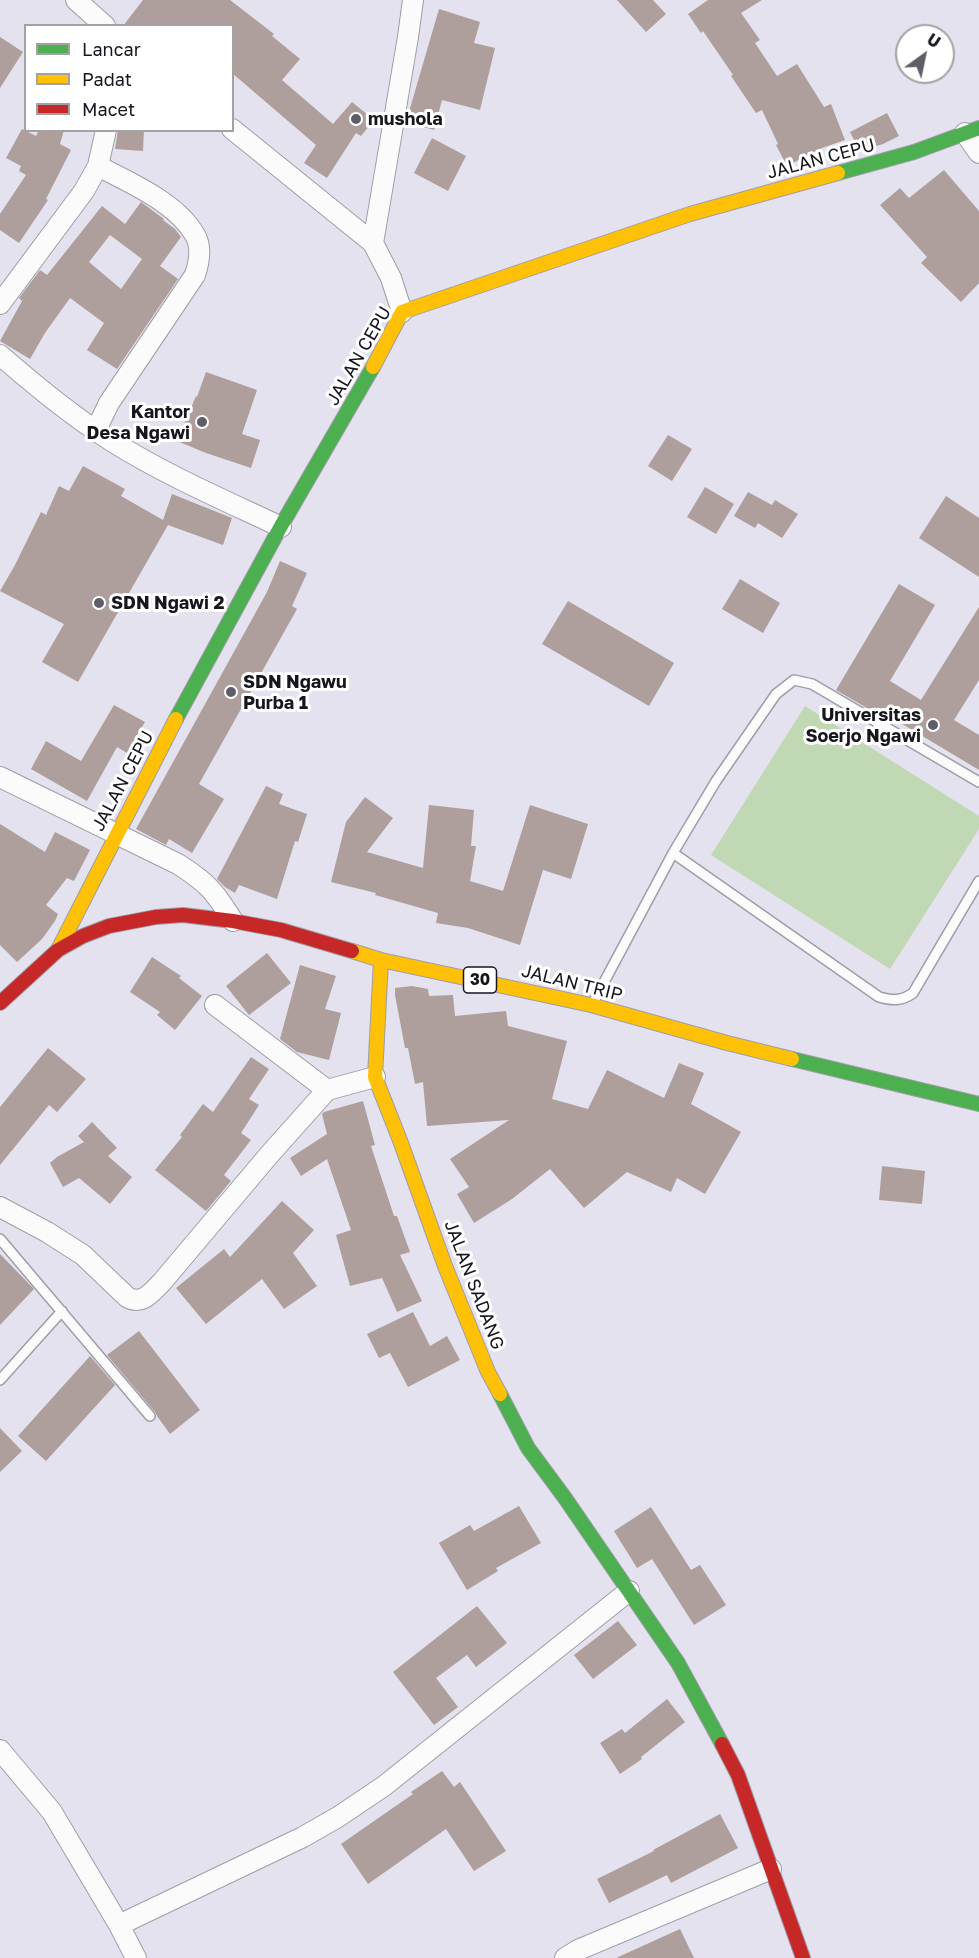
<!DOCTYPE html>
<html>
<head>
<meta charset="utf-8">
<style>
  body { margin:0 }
  #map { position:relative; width:979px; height:1958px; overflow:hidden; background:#e4e2ee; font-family:"Golos Text",sans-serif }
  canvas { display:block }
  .legend { position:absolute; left:24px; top:24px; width:210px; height:108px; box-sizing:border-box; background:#fff; border:2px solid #a2a2a5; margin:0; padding:8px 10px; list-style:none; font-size:18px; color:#17161e }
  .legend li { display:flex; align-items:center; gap:12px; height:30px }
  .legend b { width:30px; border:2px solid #a2a2a5 }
  .north { position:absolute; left:895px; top:24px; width:60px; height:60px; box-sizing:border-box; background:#fff; border:2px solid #a2a2a5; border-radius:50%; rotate:33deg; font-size:16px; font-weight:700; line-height:24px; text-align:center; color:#17161e }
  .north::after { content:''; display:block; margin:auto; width:21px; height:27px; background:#5f5d67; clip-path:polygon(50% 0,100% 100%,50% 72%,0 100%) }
</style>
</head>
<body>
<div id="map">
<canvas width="979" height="1958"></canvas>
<ul class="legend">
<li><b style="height:8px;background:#4caf50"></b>Lancar</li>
<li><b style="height:8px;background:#ffc107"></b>Padat</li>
<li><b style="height:8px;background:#c62828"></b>Macet</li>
</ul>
<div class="north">U</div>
</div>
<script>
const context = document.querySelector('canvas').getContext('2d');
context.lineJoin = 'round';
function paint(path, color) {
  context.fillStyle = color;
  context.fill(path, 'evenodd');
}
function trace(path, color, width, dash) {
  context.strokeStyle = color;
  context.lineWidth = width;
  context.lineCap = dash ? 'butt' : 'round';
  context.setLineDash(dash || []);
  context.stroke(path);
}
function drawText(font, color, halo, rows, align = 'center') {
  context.font = font + ' "Golos Text",sans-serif';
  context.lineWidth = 6;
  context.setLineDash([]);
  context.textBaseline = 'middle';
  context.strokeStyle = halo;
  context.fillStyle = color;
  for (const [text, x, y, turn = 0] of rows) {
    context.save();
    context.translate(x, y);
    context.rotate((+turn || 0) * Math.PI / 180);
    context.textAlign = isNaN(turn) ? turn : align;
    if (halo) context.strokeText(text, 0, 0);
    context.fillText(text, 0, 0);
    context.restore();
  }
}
const green = new Path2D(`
  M 805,706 L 979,816 L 979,829 L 890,969 L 711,855 Z`);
const building = new Path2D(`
  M 143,0 L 230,0 L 274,34 L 272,36 L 300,59 L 282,80 L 333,124 L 352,102 L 374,120 L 361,136 L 356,133 L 327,178 L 304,163 L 316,145 L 232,73 L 232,26 L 123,26 Z
  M 617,0 L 653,0 L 666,14 L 646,32 Z
  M 708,0 L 762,0 L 741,13 L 760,40 L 755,43 L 777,76 L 797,64 L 824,107 L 831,104 L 845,140 L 822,148 L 787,166 L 776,145 L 778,144 L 762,110 L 756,113 L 731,76 L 733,75 L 703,31 L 701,33 L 688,14 Z
  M 439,9 L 480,22 L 474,43 L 495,48 L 480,110 L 442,100 L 434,130 L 406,122 Z
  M 0,37 L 23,52 L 0,88 Z
  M 887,113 L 899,136 L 883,144 L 860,151 L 850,132 Z
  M 22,129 L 36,136 L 39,130 L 64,130 L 60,144 L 71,150 L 46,199 L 48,200 L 19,243 L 0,230 L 0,214 L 26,175 L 19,171 L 21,166 L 6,158 Z
  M 118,130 L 144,130 L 143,151 L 115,149 Z
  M 432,138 L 466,156 L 448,191 L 414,173 Z
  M 944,170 L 979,211 L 979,283 L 961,302 L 921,263 L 927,257 L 880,205 L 900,188 L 909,198 Z
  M 141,202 L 164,219 L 163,220 L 175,229 L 181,237 L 160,266 L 178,279 L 117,369 L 87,350 L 104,323 L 70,298 L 45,333 L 30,359 L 0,341 L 22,301 L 19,298 L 40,270 L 47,275 L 102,206 L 125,224 ZM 110,235 L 142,259 L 121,289 L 89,262 Z
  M 206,372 L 257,390 L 242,434 L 260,440 L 251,468 L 206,453 L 177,441 L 196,396 L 197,397 Z
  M 668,435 L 692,449 L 672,481 L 648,466 Z
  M 83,466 L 125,489 L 121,496 L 163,520 L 172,494 L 232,518 L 223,545 L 168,525 L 78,682 L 42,662 L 64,624 L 0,591 L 15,565 L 41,512 L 46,515 L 59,486 L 69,491 Z
  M 705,487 L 734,504 L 716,534 L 687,517 Z
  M 748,492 L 772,505 L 775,500 L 798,514 L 782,538 L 758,523 L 755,528 L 734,516 Z
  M 946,496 L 979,518 L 979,577 L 919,538 Z
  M 280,561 L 307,573 L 292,606 L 297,609 L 199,784 L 224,799 L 192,853 L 169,839 L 166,845 L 136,829 L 267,592 Z
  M 740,579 L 780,603 L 763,633 L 722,609 Z
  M 899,584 L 935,605 L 890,681 L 921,700 L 979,607 L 979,680 L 954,720 L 979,735 L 979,770 L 874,707 L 872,711 L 836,690 Z
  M 568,601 L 674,663 L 649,706 L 542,644 Z
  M 114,705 L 145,722 L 127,753 L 117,747 L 87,801 L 31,769 L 46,741 L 81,761 Z
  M 266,786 L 283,794 L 279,804 L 307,814 L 298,842 L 295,841 L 277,899 L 239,885 L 235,893 L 225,887 L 217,879 Z
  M 365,797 L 393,818 L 367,852 L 423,868 L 429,805 L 474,810 L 471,846 L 476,846 L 470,881 L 503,891 L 530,805 L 588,824 L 571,879 L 543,870 L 520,945 L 468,928 L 436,923 L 438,913 L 375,895 L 376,893 L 331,882 L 346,822 Z
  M 0,824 L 45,852 L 55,832 L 90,850 L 74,881 L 67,878 L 46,905 L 58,914 L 55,921 L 42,939 L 17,962 L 0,945 Z
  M 267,953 L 291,983 L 249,1015 L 226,986 Z
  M 152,957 L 181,976 L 179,978 L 202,996 L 175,1030 L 157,1015 L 160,1012 L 130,992 Z
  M 300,965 L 336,976 L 325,1009 L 341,1013 L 329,1060 L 297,1052 L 280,1039 Z
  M 412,986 L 428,989 L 429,996 L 453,995 L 455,1016 L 506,1011 L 508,1026 L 567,1041 L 552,1099 L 588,1109 L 607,1070 L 664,1098 L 679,1063 L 704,1073 L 691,1104 L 741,1132 L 705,1194 L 677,1178 L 671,1192 L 627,1172 L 584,1208 L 550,1169 L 512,1199 L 474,1223 L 457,1194 L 469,1187 L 450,1159 L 509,1120 L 427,1126 L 423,1082 L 415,1084 L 408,1048 L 405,1048 L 395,995 L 395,988 Z
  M 48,1048 L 86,1079 L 57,1112 L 49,1105 L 0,1165 L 0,1107 Z
  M 251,1057 L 269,1069 L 249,1099 L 259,1105 L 241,1133 L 251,1140 L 224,1175 L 231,1181 L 206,1211 L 155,1170 L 182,1137 L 180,1135 L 203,1104 L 213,1112 Z
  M 363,1101 L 375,1145 L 371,1146 L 394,1216 L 397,1216 L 410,1252 L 400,1255 L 422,1301 L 397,1312 L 382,1278 L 350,1286 L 336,1235 L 351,1230 L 327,1159 L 301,1176 L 290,1158 L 327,1134 L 322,1114 L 324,1112 Z
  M 92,1122 L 117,1148 L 108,1156 L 132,1177 L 110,1204 L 79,1178 L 63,1187 L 50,1163 L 57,1157 L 84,1142 L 78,1136 Z
  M 882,1166 L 925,1171 L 922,1204 L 879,1200 Z
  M 282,1201 L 314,1230 L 293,1253 L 317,1286 L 284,1309 L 262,1279 L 206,1324 L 176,1288 L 224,1249 L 230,1257 Z
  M 0,1254 L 34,1289 L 0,1325 Z
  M 413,1312 L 430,1346 L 447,1336 L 460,1360 L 408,1387 L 390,1353 L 379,1358 L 367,1334 Z
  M 139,1331 L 200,1410 L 170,1434 L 157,1416 L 155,1412 L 107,1355 Z
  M 90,1356 L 115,1385 L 46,1461 L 18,1436 Z
  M 0,1428 L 22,1451 L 0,1472 Z
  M 519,1506 L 541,1543 L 496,1568 L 498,1571 L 467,1590 L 439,1543 L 470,1525 L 474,1531 Z
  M 651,1507 L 691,1570 L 700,1565 L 726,1605 L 694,1625 L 652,1559 L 637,1568 L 614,1531 Z
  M 477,1606 L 507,1643 L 476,1667 L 467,1655 L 436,1678 L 458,1707 L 434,1725 L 393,1672 Z
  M 618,1621 L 637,1645 L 593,1679 L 574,1655 Z
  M 667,1699 L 685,1722 L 641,1757 L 642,1759 L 620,1774 L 600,1743 L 622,1729 L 625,1733 Z
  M 442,1771 L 454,1787 L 460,1782 L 506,1851 L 474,1871 L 446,1829 L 368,1884 L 341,1844 L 413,1794 L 411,1792 Z
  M 720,1814 L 738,1848 L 671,1883 L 667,1875 L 609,1903 L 597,1879 L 654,1851 L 653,1850 Z
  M 680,1929 L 694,1958 L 616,1958 Z`);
const lane = new Path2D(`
  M 673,853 L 879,997 C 893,1001 902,1001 913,993 L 979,881
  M 594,1001 L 673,853 L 716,781 L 776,694 L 794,680 L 812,684 L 979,782
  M 0,1239 L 150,1416
  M 0,1380 L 62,1311`);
const street = new Path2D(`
  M 76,0 L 105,26
  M 232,129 L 373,243
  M 965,133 L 979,153
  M 0,304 L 84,191 L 98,166 L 106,130
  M 402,312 L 391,278 L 373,243 L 408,37 L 413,0
  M 0,355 C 36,386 72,416 113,442 C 166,475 224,500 281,527
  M 96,430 L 109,403 L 195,275 C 199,263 202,247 195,235 C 176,202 130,183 98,166
  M 0,777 L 178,864 C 208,883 215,892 233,921
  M 215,1005 L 327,1090
  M 0,1207 L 47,1232 L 83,1255 L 127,1297 C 142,1306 152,1292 162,1282 L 269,1155 L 327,1090 L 375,1077
  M 0,1750 L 52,1812 L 119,1925 L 136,1958
  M 119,1925 L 303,1837 L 338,1817 L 384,1786 L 629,1591
  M 565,1958 L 578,1950 L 771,1869`);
const fast = new Path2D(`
  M 838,173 L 914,152 L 979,128
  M 176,719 L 281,526 L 373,367
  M 792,1059 L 979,1104
  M 500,1394 L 528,1448 L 565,1498 L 678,1663 L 722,1744`);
const slow = new Path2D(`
  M 373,367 L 402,312 L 690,214 L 838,173
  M 58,950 L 176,719
  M 352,951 L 381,960 L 591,1005 L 727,1043 L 792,1059
  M 381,960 L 375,1077 L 401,1143 L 445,1266 L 488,1372 L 500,1394`);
const jam = new Path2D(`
  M 0,1003 L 58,950 L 83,936 L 109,926 L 156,917 L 183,915 L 233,921 L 281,930 L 352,951
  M 722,1744 L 738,1775 L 803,1958`);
const markers = [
  [356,119,6,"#5f5d67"],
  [202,422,6,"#5f5d67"],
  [99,603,6,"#5f5d67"],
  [231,692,6,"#5f5d67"],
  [933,725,6,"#5f5d67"]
];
const shields = [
  [480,980,33]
];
const shieldNames = [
  ["30",480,980]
];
const poiNames = [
  ["mushola",368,119],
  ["Kantor",190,412,"right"],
  ["Desa Ngawi",190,433,"right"],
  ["SDN Ngawi 2",111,603],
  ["SDN Ngawu",243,682],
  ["Purba 1",243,703],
  ["Universitas",921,715,"right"],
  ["Soerjo Ngawi",921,736,"right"]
];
const streetNames = [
  ["JALAN CEPU",821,159,-15],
  ["JALAN CEPU",359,356,-60],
  ["JALAN CEPU",123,781,-62],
  ["JALAN TRIP",572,983,14],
  ["JALAN SADANG",474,1285,69]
];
paint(green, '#c1d8b4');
paint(building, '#ae9e9c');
trace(lane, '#9f9da7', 12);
trace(street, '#9f9da7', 22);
trace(fast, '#9f9da7', 16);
trace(slow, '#9f9da7', 16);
trace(jam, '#9f9da7', 16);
trace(lane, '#fbfbfc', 9);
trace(street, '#fbfbfc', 20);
trace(fast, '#4caf50', 14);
trace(slow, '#ffc107', 14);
trace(jam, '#c62828', 14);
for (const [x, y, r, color] of markers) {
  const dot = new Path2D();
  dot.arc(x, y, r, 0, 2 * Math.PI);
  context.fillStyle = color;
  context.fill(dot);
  trace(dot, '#fff', 2);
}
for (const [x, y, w] of shields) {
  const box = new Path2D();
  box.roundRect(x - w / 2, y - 13, w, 26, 4.5);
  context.fillStyle = '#fff';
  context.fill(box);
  trace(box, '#17161e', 1.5);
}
drawText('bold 16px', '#17161e', null, shieldNames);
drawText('bold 18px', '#17161e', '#fff', poiNames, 'left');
drawText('18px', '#17161e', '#fff', streetNames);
</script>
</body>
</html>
